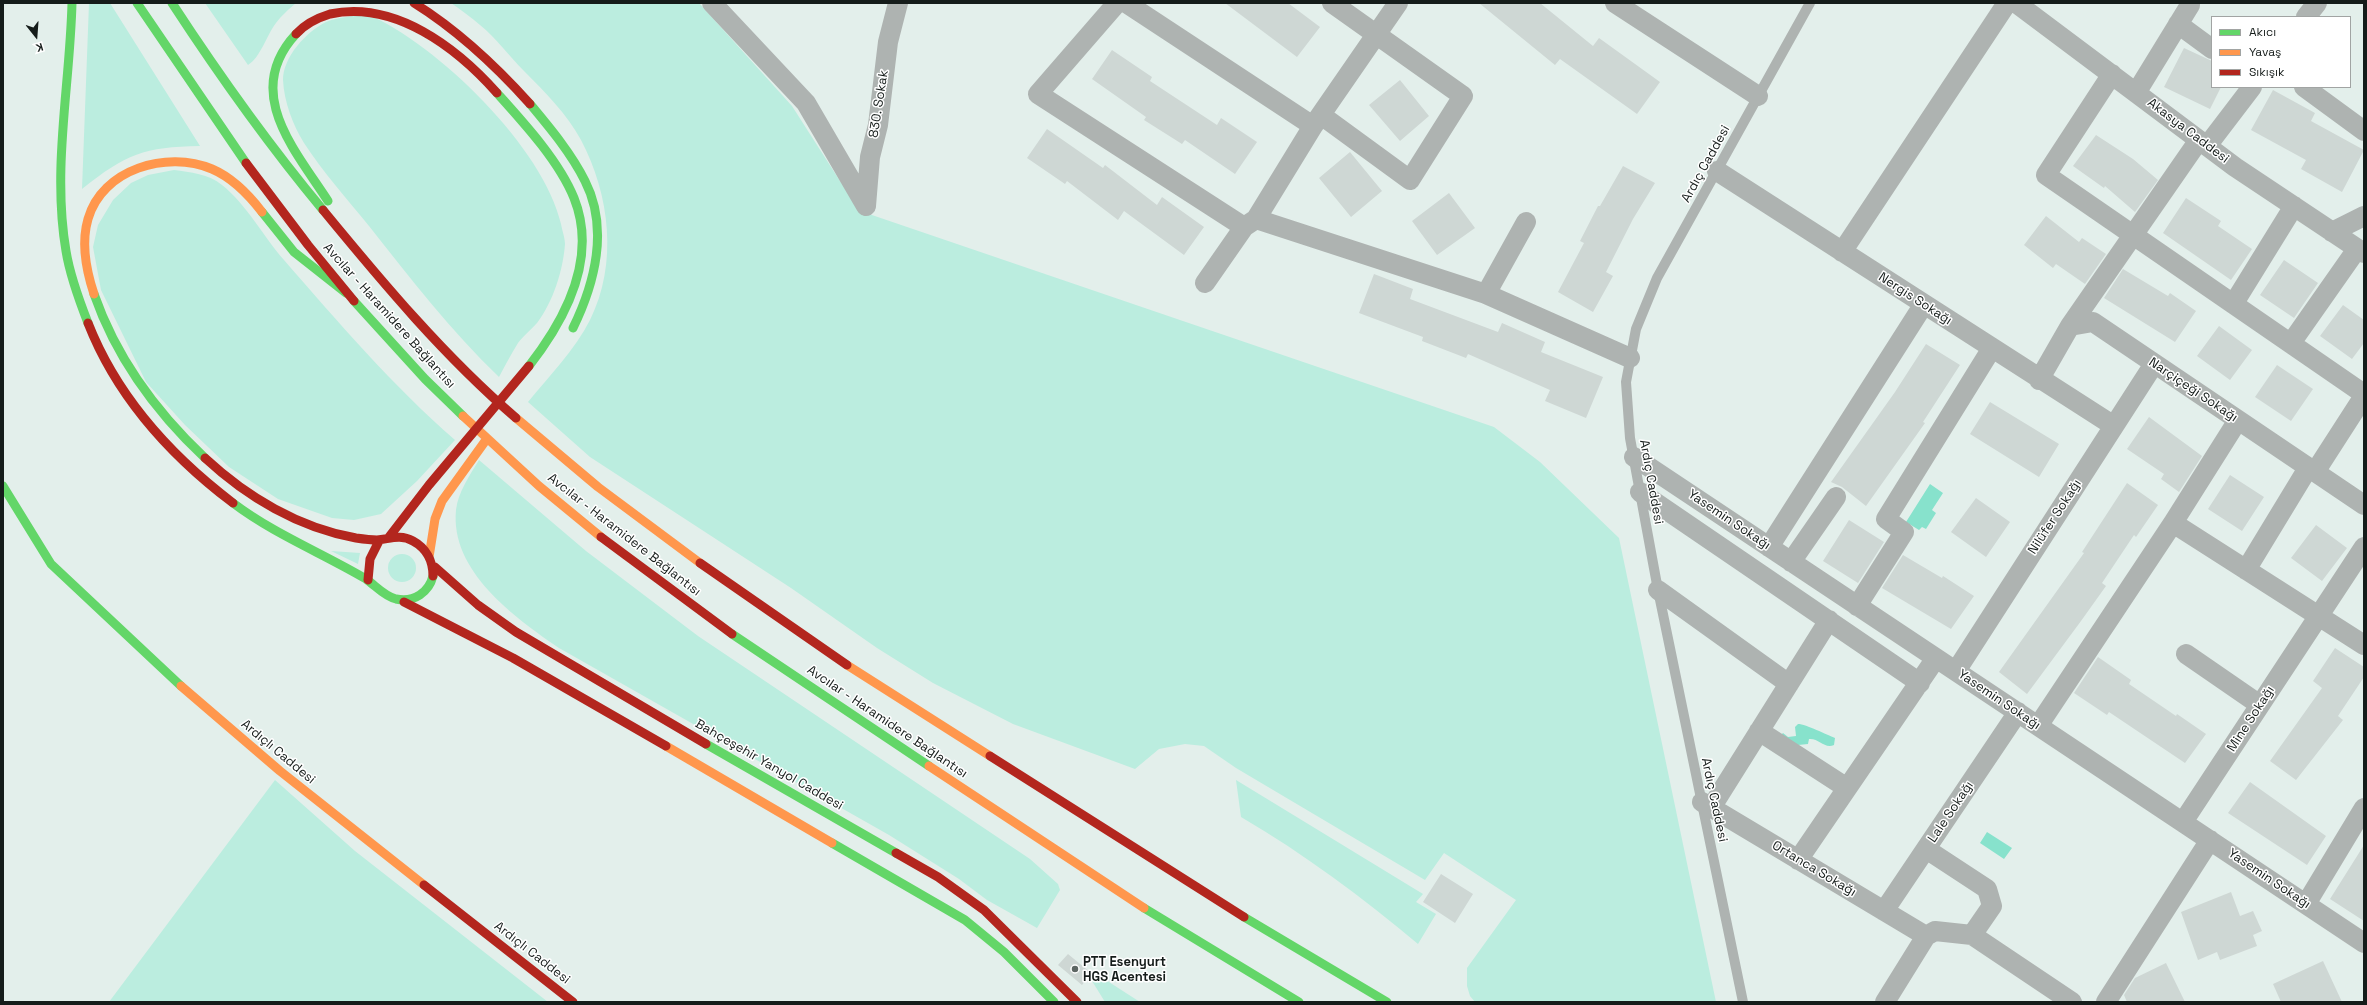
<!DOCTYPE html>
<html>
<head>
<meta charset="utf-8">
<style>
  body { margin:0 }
  #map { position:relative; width:2367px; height:1005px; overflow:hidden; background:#e3efeb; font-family:"Space Grotesk",sans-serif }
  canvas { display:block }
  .frame { position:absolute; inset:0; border:4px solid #151c1a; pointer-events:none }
  .legend { position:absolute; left:2211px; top:16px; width:140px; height:72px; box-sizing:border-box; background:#fff; border:1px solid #a1a4a3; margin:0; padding:5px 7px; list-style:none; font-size:12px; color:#151c1a }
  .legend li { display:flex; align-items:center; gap:8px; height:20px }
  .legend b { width:20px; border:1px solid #a1a4a3 }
  .north { position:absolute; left:16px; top:16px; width:40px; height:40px; -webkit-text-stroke:3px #fff; paint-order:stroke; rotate:163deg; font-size:11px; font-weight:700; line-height:16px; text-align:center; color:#151c1a }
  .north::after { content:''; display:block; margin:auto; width:14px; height:18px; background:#151c1a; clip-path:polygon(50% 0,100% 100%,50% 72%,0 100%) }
</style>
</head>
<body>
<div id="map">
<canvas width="2367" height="1005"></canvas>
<div class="frame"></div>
<ul class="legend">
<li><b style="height:5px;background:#63d668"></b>Akıcı</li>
<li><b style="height:5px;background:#ff974d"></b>Yavaş</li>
<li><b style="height:5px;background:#b3261e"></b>Sıkışık</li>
</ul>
<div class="north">K</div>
</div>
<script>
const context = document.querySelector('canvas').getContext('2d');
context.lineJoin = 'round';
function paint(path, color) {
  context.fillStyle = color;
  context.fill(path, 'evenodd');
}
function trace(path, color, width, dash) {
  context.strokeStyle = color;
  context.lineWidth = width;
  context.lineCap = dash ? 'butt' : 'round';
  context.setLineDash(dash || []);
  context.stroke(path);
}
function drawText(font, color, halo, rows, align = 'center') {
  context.font = font + ' "Space Grotesk",sans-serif';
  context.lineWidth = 3;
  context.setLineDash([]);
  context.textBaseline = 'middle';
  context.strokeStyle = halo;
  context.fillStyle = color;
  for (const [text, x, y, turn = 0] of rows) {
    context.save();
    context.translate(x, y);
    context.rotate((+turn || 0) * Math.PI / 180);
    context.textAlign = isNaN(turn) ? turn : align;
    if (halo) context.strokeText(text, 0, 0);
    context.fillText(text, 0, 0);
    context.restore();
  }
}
const green = new Path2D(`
  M 89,3 L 110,3 L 200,146 C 144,147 126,154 82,189 Z
  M 205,3 L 296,3 C 289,9 281,16 276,23 C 266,36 261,57 248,65 Z
  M 451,3 L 699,3 L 792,106 L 840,181 L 866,213 L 1494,427 L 1540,462 L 1619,538 L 1716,1002 L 1475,1002 L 1470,996 L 1467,986 L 1467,968 L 1516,900 L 1444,853 L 1425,880 L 1236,768 L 1204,746 L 1185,744 L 1159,749 L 1135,769 L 1013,724 L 933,683 L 877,648 L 791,588 L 590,457 L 528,402 C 549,376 575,350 590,320 C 618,264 610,195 581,140 C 567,114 545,92 524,71 C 509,56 496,38 480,25 C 471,17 461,10 451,3 Z
  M 367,14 C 437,44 544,148 561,224 C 562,230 565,238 565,244 C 563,271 553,302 537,323 C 531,330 523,336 518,343 C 511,354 505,366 499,377 C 451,331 410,278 369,226 C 347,199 323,172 304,143 C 293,125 284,102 283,80 C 283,57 306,32 326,22 C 338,17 355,16 367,14 Z
  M 174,170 C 190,172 209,174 222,185 C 247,205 263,236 284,260 C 338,322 393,386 455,440 L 417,481 L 381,514 L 354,520 L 332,518 L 278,499 L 229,467 L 185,425 L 146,382 L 101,290 L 93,247 L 98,225 L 113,200 L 131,183 L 148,175 Z
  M 479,460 L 586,551 L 698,636 L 1030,859 L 1058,884 L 1060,890 L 1037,928 L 987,900 L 959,879 L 889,835 L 559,648 C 514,617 450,571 456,510 C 458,492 470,475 479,460 Z
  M 331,551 L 360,553 L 358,564 Z
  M388 568a14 14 0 1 1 28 0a14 14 0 1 1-28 0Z
  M 275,780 L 355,851 L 548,1002 L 109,1002 Z
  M 1236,780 L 1423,894 L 1416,902 L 1436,914 L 1418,944 C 1363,898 1303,853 1241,817 Z
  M 1098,975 L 1140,1002 L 1105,1002 L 1092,981 Z`);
const water = new Path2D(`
  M 1930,484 L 1943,493 L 1932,510 L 1936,513 L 1926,529 L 1922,527 L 1919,530 L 1906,522 Z
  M 1798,724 C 1806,724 1827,735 1835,738 L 1834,745 C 1824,749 1819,738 1809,739 L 1808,744 L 1798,745 L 1781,735 L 1783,733 L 1788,737 L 1796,736 L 1795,727 Z
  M 1987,832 L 2012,848 L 2004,859 L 1980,843 Z`);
const building = new Path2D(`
  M 1225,3 L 1288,3 L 1320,27 L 1297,57 Z
  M 1479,3 L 1540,3 L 1593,46 L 1599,38 L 1660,82 L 1637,114 L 1560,59 L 1555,65 Z
  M 2184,48 L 2212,61 L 2212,87 L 2221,87 L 2210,109 L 2164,87 Z
  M 1112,50 L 1152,77 L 1150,81 L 1217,125 L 1221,118 L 1257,142 L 1235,174 L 1185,140 L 1182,144 L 1144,120 L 1146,117 L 1092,79 Z
  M 1400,80 L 1429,116 L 1400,141 L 1369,105 Z
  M 2273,90 L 2315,113 L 2311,121 L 2364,150 L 2342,192 L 2301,169 L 2306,160 L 2251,130 Z
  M 1047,129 L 1103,168 L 1105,165 L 1157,205 L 1162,197 L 1204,227 L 1184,255 L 1124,211 L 1118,220 L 1067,181 L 1065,184 L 1027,158 Z
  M 2096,135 L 2133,159 L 2158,180 L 2135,212 L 2105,186 L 2104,188 L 2073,166 Z
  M 1350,152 L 1382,191 L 1351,217 L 1319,178 Z
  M 1623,166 L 1655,183 L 1633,219 L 1606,272 L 1613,276 L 1593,312 L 1558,292 L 1584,243 L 1580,241 L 1598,206 L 1600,206 Z
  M 1449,193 L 1475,228 L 1437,255 L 1412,221 Z
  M 2186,198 L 2221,221 L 2218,226 L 2252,249 L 2231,280 L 2163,233 Z
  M 2046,216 L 2079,242 L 2082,238 L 2106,254 L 2085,284 L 2056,264 L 2053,268 L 2024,245 Z
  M 2284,260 L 2318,283 L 2294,318 L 2260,295 Z
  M 2123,269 L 2168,296 L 2170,293 L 2196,311 L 2175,342 L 2104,298 Z
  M 1374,274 L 1413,289 L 1410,299 L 1498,332 L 1502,323 L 1545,342 L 1541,352 L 1603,377 L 1586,418 L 1545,401 L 1550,390 L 1468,354 L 1466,358 L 1422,341 L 1423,337 L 1359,313 Z
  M 2343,305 L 2364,320 L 2364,343 L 2352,359 L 2320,336 Z
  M 2219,326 L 2252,350 L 2230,380 L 2197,356 Z
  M 1926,344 L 1960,365 L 1923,422 L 1925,423 L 1866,506 L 1842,487 L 1831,482 L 1895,392 Z
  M 2277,365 L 2313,389 L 2291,421 L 2255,397 Z
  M 1990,402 L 2059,444 L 2039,477 L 1970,434 Z
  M 2149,417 L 2202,456 L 2179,492 L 2161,479 L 2164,474 L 2127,449 Z
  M 2230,475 L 2264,497 L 2242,531 L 2208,509 Z
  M 2127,483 L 2158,505 L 2136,537 L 2134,535 L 2102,583 L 2106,586 L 2081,621 L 2027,694 L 1999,672 L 2084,553 L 2082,552 Z
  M 1976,498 L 2010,522 L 1986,557 L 1951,532 Z
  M 1849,520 L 1884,542 L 1858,583 L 1823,561 Z
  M 2316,525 L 2347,548 L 2322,581 L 2291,558 Z
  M 1903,555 L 1942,578 L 1943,576 L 1974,596 L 1951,629 L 1882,588 Z
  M 2335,648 L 2364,667 L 2364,677 L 2338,716 L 2343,720 L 2296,780 L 2270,761 L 2322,688 L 2313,681 Z
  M 2098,657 L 2131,680 L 2129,684 L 2176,716 L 2177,714 L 2206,734 L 2185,763 L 2109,712 L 2107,715 L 2074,693 Z
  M 2250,782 L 2326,836 L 2307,865 L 2228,813 Z
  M 2364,845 L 2364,921 L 2330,899 Z
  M 1441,874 L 1473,894 L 1455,923 L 1423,902 Z
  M 2231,892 L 2240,916 L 2253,911 L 2262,931 L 2253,935 L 2257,946 L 2220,960 L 2217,952 L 2198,960 L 2181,912 Z
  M 1068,954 L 1091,973 L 1082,985 L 1058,965 Z
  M 2323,961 L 2342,1002 L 2281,1002 L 2273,984 Z
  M 2166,963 L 2185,1002 L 2127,1002 L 2124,995 L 2135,978 Z`);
const lane = new Path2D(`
  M 1743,1002 L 1658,590 L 1630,438 L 1626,382 L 1636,329 L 1657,278 L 1810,3`);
const street = new Path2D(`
  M 712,3 L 806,103 L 866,206
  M 1117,3 L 1038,94 L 1244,227
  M 1126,3 L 1313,126
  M 1615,3 L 1758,96
  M 2016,3 L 2235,167 L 2364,253
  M 2306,17 L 2317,3
  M 2178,24 L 2212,49
  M 2112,74 L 2046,175 L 2364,394
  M 2304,87 L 2364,131
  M 2136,93 L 2190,5 L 2190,3
  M 1321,115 L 1410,180 L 1463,96 L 1332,3
  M 2207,146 L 2252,87
  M 1717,171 L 2114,426
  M 866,206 L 870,157 L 878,125 L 888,42 L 898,3
  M 1256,219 L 1486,294
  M 1526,222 L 1486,294 L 1630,358
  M 2332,232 L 2364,216
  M 1842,252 L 2007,3
  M 1205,283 L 1244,227 L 1256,219 L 1313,126 L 1398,3
  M 2234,303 L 2294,206
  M 2070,326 L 2199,140
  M 2291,343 L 2357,249
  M 2039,380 L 2070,326 L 2093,322 L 2364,505
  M 2238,420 L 2173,523 L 2364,645
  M 1634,457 L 2364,943
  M 2315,472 L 2364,396
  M 1640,492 L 1920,683
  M 1769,547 L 1924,304
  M 1791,562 L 1836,497
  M 2246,570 L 2308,468
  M 1658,590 L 1789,684
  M 1857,606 L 1904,532 L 1886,519 L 1992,348
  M 2186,654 L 2260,705
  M 1956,671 L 2154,364
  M 2038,726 L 2173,523
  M 1759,731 L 1847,788
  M 1702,802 L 1926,936
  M 1711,808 L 1829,620
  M 2183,822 L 2364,547
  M 1926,849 L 1987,889 L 1992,906 L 1972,935
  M 1798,860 L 1936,658
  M 2306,904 L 2364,808
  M 1884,911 L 2018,712
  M 1885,1002 L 1926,936 L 1935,931 L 1972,935 L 2072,1002
  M 2106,1002 L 2210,840`);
const fast = new Path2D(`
  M 72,3 C 70,85 52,169 66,251 C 70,276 79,300 88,323
  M 137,3 L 246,163
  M 172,3 C 219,75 268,144 323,210
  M 296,34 C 242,92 295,150 328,201
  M 497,93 C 524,123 559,161 574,198 C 598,258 565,320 529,366
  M 530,104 C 550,128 571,153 585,181 C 609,228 595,283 573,328
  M 262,212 L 294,252 L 346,293
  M 94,294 C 116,357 156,412 205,458
  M 354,301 L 425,379 L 463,416
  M 3,486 L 51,564 L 181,686
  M 233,503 C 274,534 322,553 366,579 C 376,586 384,596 396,599 C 414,603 429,592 433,576
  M 732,634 L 929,766
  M 706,744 L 896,853
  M 832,843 L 965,920 L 1004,952 L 1054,1002
  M 1144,908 L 1299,1002
  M 1244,917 L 1387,1002`);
const slow = new Path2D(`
  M 94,294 C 86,270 81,243 88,219 C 102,169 167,150 212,169 C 233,178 249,195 262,212
  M 463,416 L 539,486 L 601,537
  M 516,418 L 598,487 L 700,563
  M 429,557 L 435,519 L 442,501 L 486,440
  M 847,665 L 990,756
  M 181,686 L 280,771 L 424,885
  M 666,746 L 832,843
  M 929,766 L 1144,908`);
const jam = new Path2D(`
  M 414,3 C 459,31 495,65 530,104
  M 296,34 C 305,24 317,18 330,14 C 395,0 457,48 497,93
  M 246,163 L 308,245 L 354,301
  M 323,210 C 383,283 444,356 516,418
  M 88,323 C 117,397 171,456 233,503
  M 205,458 C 247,497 299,528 356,538 C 363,539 370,540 377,540 C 390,539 400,534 413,541 C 426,548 433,561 433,576
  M 389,537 L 429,485 L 529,366
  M 601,537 L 732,634
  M 700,563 L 847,665
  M 435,567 L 478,605 L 516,632 L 706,744
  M 368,580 L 370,559 L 379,541
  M 404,602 L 513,658 L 666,746
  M 990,756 L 1244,917
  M 896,853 L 938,877 L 984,910 L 1077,1002
  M 424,885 L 573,1002`);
const markers = [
  [1075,969,4,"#5d6663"]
];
const streetNames = [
  ["830. Sokak",879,104,-81],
  ["Akasya Caddesi",2188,131,37],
  ["Ardıç Caddesi",1706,164,-61],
  ["Nergis Sokağı",1915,299,33],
  ["Avcılar - Haramidere Bağlantısı",389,316,48],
  ["Narçiçeği Sokağı",2193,390,34],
  ["Ardıç Caddesi",1651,482,80],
  ["Nilüfer Sokağı",2055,517,-57],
  ["Yasemin Sokağı",1729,520,34],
  ["Avcılar - Haramidere Bağlantısı",624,535,38],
  ["Yasemin Sokağı",1999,700,34],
  ["Mine Sokağı",2251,719,-57],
  ["Avcılar - Haramidere Bağlantısı",887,722,34],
  ["Ardıçlı Caddesi",278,752,40],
  ["Bahçeşehir Yanyol Caddesi",769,765,30],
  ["Ardıç Caddesi",1714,800,78],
  ["Lale Sokağı",1951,812,-56],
  ["Ortanca Sokağı",1814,869,31],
  ["Yasemin Sokağı",2269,879,34],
  ["Ardıçlı Caddesi",532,953,38]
];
const poiNames = [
  ["PTT Esenyurt",1083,962],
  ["HGS Acentesi",1083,977]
];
paint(green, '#bbeddf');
paint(water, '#87e2cc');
paint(building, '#ced7d4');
trace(lane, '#aeb3b1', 10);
trace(street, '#aeb3b1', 20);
trace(fast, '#63d668', 9);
trace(slow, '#ff974d', 9);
trace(jam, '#b3261e', 9);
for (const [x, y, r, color] of markers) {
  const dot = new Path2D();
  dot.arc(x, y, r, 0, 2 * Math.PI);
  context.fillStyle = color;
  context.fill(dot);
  trace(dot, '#fff', 1.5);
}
drawText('13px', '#151c1a', '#fff', streetNames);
drawText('bold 13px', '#151c1a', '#fff', poiNames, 'left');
</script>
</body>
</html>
